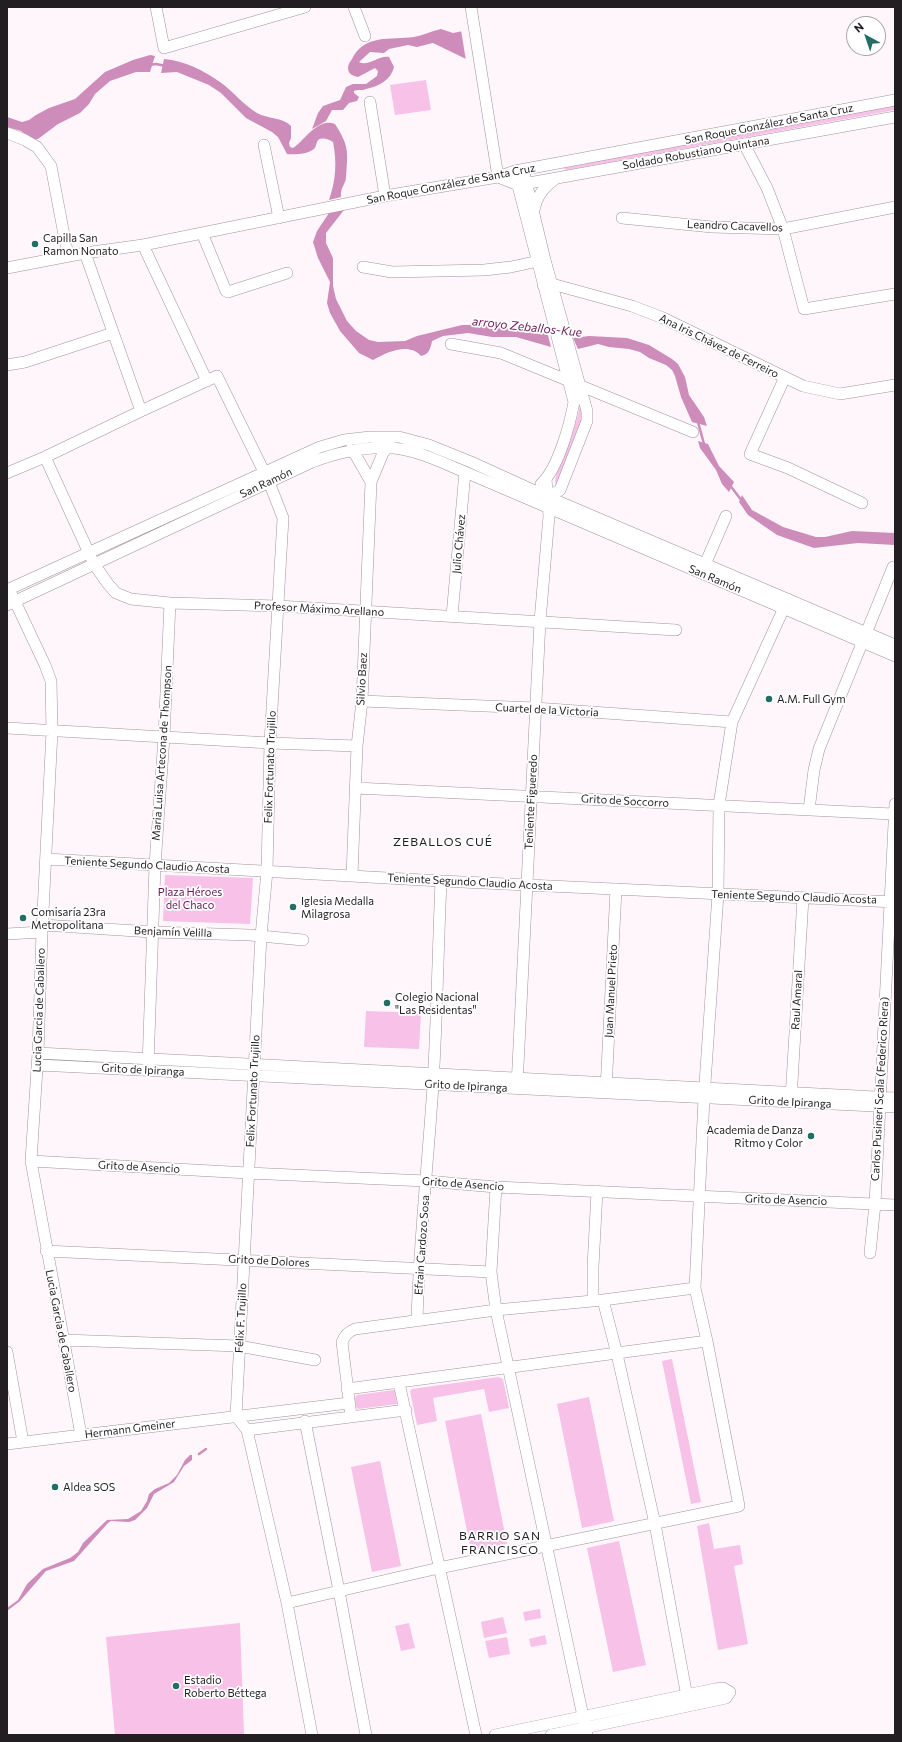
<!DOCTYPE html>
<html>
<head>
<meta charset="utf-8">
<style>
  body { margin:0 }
  #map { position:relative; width:902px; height:1742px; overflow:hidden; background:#fef6fb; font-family:Commissioner,sans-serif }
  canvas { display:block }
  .frame { position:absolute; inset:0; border:8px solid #231e22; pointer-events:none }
  .north { position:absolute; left:846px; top:16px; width:40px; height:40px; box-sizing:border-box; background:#fff; border:1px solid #a7a5a7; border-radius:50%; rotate:320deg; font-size:11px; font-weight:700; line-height:16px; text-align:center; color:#231e22 }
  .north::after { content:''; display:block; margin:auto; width:14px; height:18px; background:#236d67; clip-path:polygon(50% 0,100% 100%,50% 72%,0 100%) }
</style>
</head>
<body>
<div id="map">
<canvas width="902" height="1742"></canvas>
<div class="frame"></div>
<div class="north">N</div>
</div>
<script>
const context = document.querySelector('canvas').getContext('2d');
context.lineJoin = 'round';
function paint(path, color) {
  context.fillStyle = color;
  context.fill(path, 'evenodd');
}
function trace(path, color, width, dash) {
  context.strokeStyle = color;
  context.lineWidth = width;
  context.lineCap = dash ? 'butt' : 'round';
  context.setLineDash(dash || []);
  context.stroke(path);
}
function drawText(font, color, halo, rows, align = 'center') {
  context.font = font + ' Commissioner,sans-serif';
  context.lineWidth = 3.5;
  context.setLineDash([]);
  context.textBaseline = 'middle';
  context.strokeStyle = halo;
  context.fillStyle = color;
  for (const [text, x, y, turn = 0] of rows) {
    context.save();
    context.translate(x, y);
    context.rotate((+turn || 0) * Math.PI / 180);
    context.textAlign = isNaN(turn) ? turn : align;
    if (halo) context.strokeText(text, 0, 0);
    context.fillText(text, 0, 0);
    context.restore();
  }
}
const green = new Path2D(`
  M 426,80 L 431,110 L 395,115 L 390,85 Z
  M 895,102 L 895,110 L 567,170 L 563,168 Z
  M 580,403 L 584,415 L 556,487 C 551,466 579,429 580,403 Z
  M 165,875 L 253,878 L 250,924 L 163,921 Z
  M 366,1011 L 421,1013 L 419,1049 L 364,1047 Z
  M 672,1359 L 701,1502 L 691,1504 L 662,1361 Z
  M 498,1377 L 503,1379 L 509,1408 L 489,1412 L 484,1389 L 433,1398 L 437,1421 L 417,1425 L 410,1391 L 412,1389 Z
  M 394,1390 L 395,1391 L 397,1404 L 358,1409 L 356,1407 L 355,1398 L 357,1395 Z
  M 589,1397 L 614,1521 L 582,1528 L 557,1404 Z
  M 481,1414 L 507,1544 L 471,1551 L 445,1421 Z
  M 380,1461 L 401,1566 L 372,1572 L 351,1467 Z
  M 709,1523 L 714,1549 L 740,1545 L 743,1564 L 734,1566 L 748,1644 L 718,1650 L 697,1526 Z
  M 619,1541 L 646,1665 L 613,1672 L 587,1548 Z
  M 540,1609 L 541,1618 L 525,1621 L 523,1612 Z
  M 503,1617 L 507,1633 L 484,1638 L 481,1622 Z
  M 240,1623 L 244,1735 L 115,1735 L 106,1637 Z
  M 409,1623 L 415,1648 L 401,1651 L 395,1626 Z
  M 545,1635 L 547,1644 L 531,1647 L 529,1639 Z
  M 507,1637 L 510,1654 L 489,1658 L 485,1641 Z`);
const water = new Path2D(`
  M 441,29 L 453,33 L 468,30 L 466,59 L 433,43 L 417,47 L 408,45 L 389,49 L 384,53 L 370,52 L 359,62 C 368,67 379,55 389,57 L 394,67 C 391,80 379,86 366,89 C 362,91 358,89 354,91 L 354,93 L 359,97 L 357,101 L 349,103 L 343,110 L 332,110 L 326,121 L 312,129 L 318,113 L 323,106 L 340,100 L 346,87 L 353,84 L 366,84 L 377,76 L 378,71 L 375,68 L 358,77 C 353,76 348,74 348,68 C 348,64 350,62 352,59 C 364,34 390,40 414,37 C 424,35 432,31 441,29 Z
  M 150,55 L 155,56 L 150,72 L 136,72 L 110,81 L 95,94 L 89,104 L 80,113 L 58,124 L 38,139 L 32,139 L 21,131 L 7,127 L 7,117 L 22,122 L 29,120 L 36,115 L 49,108 L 75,99 L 105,72 L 133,60 Z
  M 164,59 C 185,61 203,70 220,82 C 234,92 241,103 257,113 C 268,119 282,117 291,126 L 291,138 L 289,143 L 290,147 L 293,148 C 305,140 318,117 335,124 C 349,146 348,151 346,177 C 346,184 340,187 341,197 L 329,200 C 336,180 337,162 333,142 C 328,139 323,137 318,140 C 316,143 316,147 314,149 C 308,154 294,155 287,154 L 278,137 L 272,132 L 246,118 L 221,93 L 209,85 L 177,72 L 161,73 Z
  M 344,210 L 326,233 L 326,243 L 333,258 L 333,286 L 336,299 L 347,321 L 356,331 L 369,340 L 378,342 L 405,341 L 417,336 L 462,325 L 488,325 L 503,328 L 546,328 L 551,347 L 516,337 L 492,337 L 468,333 L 443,336 L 432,341 C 431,347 429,355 421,356 C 409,342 387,352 373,360 L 359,353 L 340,331 L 330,313 L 327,303 L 330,282 L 318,258 L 313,242 L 317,231 L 329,213 Z
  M 589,336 L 627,338 L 649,345 L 672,359 L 678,364 L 685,377 L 689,395 L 704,417 L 707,426 L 692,422 L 681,397 L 675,376 L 672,370 L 666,365 L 649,358 L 640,352 L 629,349 L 609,347 L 598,344 L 578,349 L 573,338 Z
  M 698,441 L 708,444 L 719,466 L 734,482 L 729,492 L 722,484 L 716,470 L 700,448 Z
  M 742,495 L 752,510 L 783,527 L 816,537 L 825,537 L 852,531 L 895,533 L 895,545 L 858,543 L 814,548 L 777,535 L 748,515 L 739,502 Z
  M 190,1455 L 192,1455 L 192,1460 L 184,1466 L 174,1482 L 154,1494 L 147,1508 L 135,1520 L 129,1522 L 111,1521 L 108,1523 L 74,1561 L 46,1571 L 20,1601 L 7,1611 L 7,1608 L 18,1600 L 27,1584 L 43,1569 L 70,1558 L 78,1552 L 83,1543 L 107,1520 L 128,1519 L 141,1511 L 147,1501 L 149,1494 L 155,1489 L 169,1483 L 177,1475 L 185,1460 Z`);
const pier = new Path2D(`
  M 468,28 L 475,60 L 466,61 L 461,30 Z`);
const stream = new Path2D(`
  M 149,65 L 156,64 L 166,66
  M 698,422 L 704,444
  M 729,484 L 742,501
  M 199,1454 L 206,1449`);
const minor = new Path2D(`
  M 156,7 L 164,48 L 305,7
  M 354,7 L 365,36
  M 471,7 L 498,177
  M 370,102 L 385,196
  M 7,133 L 25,140 L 37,147 L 51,166 L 68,256
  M 744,144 L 767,188 L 783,229 L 804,309 L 895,294
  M 264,145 L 279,218
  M 498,177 L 518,185 L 895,117
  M 525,177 L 545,260 L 587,411 L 587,421 L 560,490 L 544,498
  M 516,178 L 574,402 C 570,424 558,469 541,484
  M 534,210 C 537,196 543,188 555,179
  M 622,218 L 712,227 L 783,229 L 895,207
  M 202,233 L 226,291 L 228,292 L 287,273
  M 143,245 L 207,381
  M 85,253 L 141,411
  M 363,267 L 392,272 L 484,270 L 511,267 L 543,260
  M 7,268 L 85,253 L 143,245 L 385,196 L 498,177 L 515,171 L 895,100
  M 543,285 L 552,284 L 632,306 L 663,318 L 803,386 L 840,394 L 895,385
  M 451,344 L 501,353 L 693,432
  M 7,365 L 25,362 L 113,333
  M 785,377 L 750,454 L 788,468 L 862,503
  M 350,450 L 355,454 L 371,482
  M 45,457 L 94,564 L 108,584 L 116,593 L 131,599 L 170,603 L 278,606 L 676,630
  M 7,473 L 45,457 L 141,411 L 217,376 L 269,482 L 283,518 L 270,743 L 267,871 L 261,936 L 236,1416
  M 703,569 L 726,516
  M 7,590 L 320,447 L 344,440 L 370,437 L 399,437 L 429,445 L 471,462 L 548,497 L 895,645
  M 12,595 L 45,665 L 51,681 L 52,731 L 42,932 L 38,1053 L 31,1161 L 81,1435
  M 7,605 L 312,462 C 338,452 365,446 393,448 C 417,450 443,463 465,472 L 895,656
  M 452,616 L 465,472
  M 362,701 L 535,708 L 732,722
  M 7,728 L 270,743 L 357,746
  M 356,788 L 893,814
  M 809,810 L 814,770 L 819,749 L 893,567
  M 46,859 L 441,881 L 895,902
  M 352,876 L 357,746 L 362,701 L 371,482 L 383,453 L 387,448
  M 43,925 L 152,932 L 250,935 L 303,940
  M 7,934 L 42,932
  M 38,1053 L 895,1098
  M 38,1065 L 895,1107
  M 148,1066 L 155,865 L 164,737 L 170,603
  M 517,1086 L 540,621 L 549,516 L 546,479
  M 606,1090 L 616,889
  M 791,1099 L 803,898
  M 31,1161 L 248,1173 L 426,1181 L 496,1187 L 895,1205
  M 496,1187 L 491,1272 L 496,1310 L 587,1735
  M 46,1251 L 491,1272
  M 870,1253 L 875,1204 L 895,804
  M 603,1300 L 617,1354 L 655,1524 L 688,1702
  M 593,1301 L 593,1267 L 597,1191
  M 417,1321 C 419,1242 428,1163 433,1085 C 437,1017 438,949 441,881
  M 63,1340 L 239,1346 L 315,1360
  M 7,1352 L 23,1442
  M 399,1383 L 476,1735
  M 347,1389 L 707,1341
  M 236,1416 L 247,1430 L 287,1603 L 312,1735
  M 351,1416 L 342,1342 C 345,1335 348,1332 355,1329 L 496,1310 L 603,1300 L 695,1288
  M 305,1421 L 339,1591 L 366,1735
  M 247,1430 L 406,1410
  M 7,1444 L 349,1403
  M 287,1603 L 439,1568 L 739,1506 L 707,1341 L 695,1288 L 704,1098 L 718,894 L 719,805 L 732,722 L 788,599
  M 495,1735 L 715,1689 L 723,1688 L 730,1692 L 726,1698 L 551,1735`);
const markers = [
  [35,244,4,"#236d67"],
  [769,699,4,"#236d67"],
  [293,907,4,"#236d67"],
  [23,918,4,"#236d67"],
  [387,1003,4,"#236d67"],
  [811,1136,4,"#236d67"],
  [55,1487,4,"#236d67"],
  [176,1686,4,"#236d67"]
];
const streetNames = [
  ["San Roque González de Santa Cruz",769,124,-11],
  ["Soldado Robustiano Quintana",696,153,-10],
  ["San Roque González de Santa Cruz",451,184,-11],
  ["Leandro Cacavellos",735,226,2],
  ["Ana Iris Chávez de Ferreiro",719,346,26],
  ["San Ramón",266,483,-25],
  ["Julio Chávez",459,544,-85],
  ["San Ramón",715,579,23],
  ["Profesor Máximo Arellano",319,609,3],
  ["Silvio Baez",362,679,-87],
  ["Cuartel de la Victoria",547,710,3],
  ["Maria Luisa Artecona de Thompson",162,753,-86],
  ["Felix Fortunato Trujillo",270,767,-88],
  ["Grito de Soccorro",625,801,3],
  ["Teniente Figueredo",531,802,-87],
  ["Teniente Segundo Claudio Acosta",147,865,3],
  ["Teniente Segundo Claudio Acosta",470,882,3],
  ["Teniente Segundo Claudio Acosta",794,897,2],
  ["Benjamín Velilla",173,932,2],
  ["Juan Manuel Prieto",611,991,-87],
  ["Raul Amaral",797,1000,-87],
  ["Lucia Garcia de Caballero",39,1010,-88],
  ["Grito de Ipiranga",143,1070,3],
  ["Grito de Ipiranga",466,1086,3],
  ["Carlos Pusineri Scala (Federico Riera)",880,1089,-87],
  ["Felix Fortunato Trujillo",253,1091,-87],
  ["Grito de Ipiranga",790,1102,3],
  ["Grito de Asencio",139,1167,3],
  ["Grito de Asencio",463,1184,4],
  ["Grito de Asencio",786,1200,2],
  ["Efrain Cardozo Sosa",422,1245,-86],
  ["Grito de Dolores",269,1261,3],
  ["Félix F. Trujillo",241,1318,-87],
  ["Lucia Garcia de Caballero",61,1331,79],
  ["Hermann Gmeiner",130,1429,-7]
];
const poiNames = [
  ["Capilla San",43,238],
  ["Ramon Nonato",43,251],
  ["A.M. Full Gym",777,699],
  ["Iglesia Medalla",301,901],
  ["Milagrosa",301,914],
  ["Comisaría 23ra",31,912],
  ["Metropolitana",31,925],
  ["Colegio Nacional",395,997],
  ["\"Las Residentas\"",395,1010],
  ["Academia de Danza",803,1130,"right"],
  ["Ritmo y Color",803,1143,"right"],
  ["Aldea SOS",63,1487],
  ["Estadio",184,1680],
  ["Roberto Béttega",184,1693]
];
const parkNames = [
  ["Plaza Héroes",190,892],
  ["del Chaco",190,905]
];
const waterNames = [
  ["arroyo Zeballos-Kue",527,327,6]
];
const neighbourhoodNames = [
  ["ZEBALLOS CUÉ",443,842],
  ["BARRIO SAN",500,1536],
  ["FRANCISCO",500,1550]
];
paint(green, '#f8c1e8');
paint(water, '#ce8cbb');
paint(pier, '#fef6fb');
trace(stream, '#ce8cbb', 2.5);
trace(minor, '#a1949d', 12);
trace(minor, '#fff', 11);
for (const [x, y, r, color] of markers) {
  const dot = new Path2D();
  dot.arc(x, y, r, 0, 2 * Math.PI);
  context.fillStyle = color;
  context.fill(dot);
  trace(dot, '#fff', 1.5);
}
drawText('11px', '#231e22', '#fff', streetNames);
drawText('11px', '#231e22', '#fff', poiNames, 'left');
drawText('11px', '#661956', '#fff', parkNames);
drawText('italic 12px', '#6d205d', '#fff', waterNames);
context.letterSpacing = '1px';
drawText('12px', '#231e22', '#fff', neighbourhoodNames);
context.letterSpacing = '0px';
</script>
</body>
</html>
